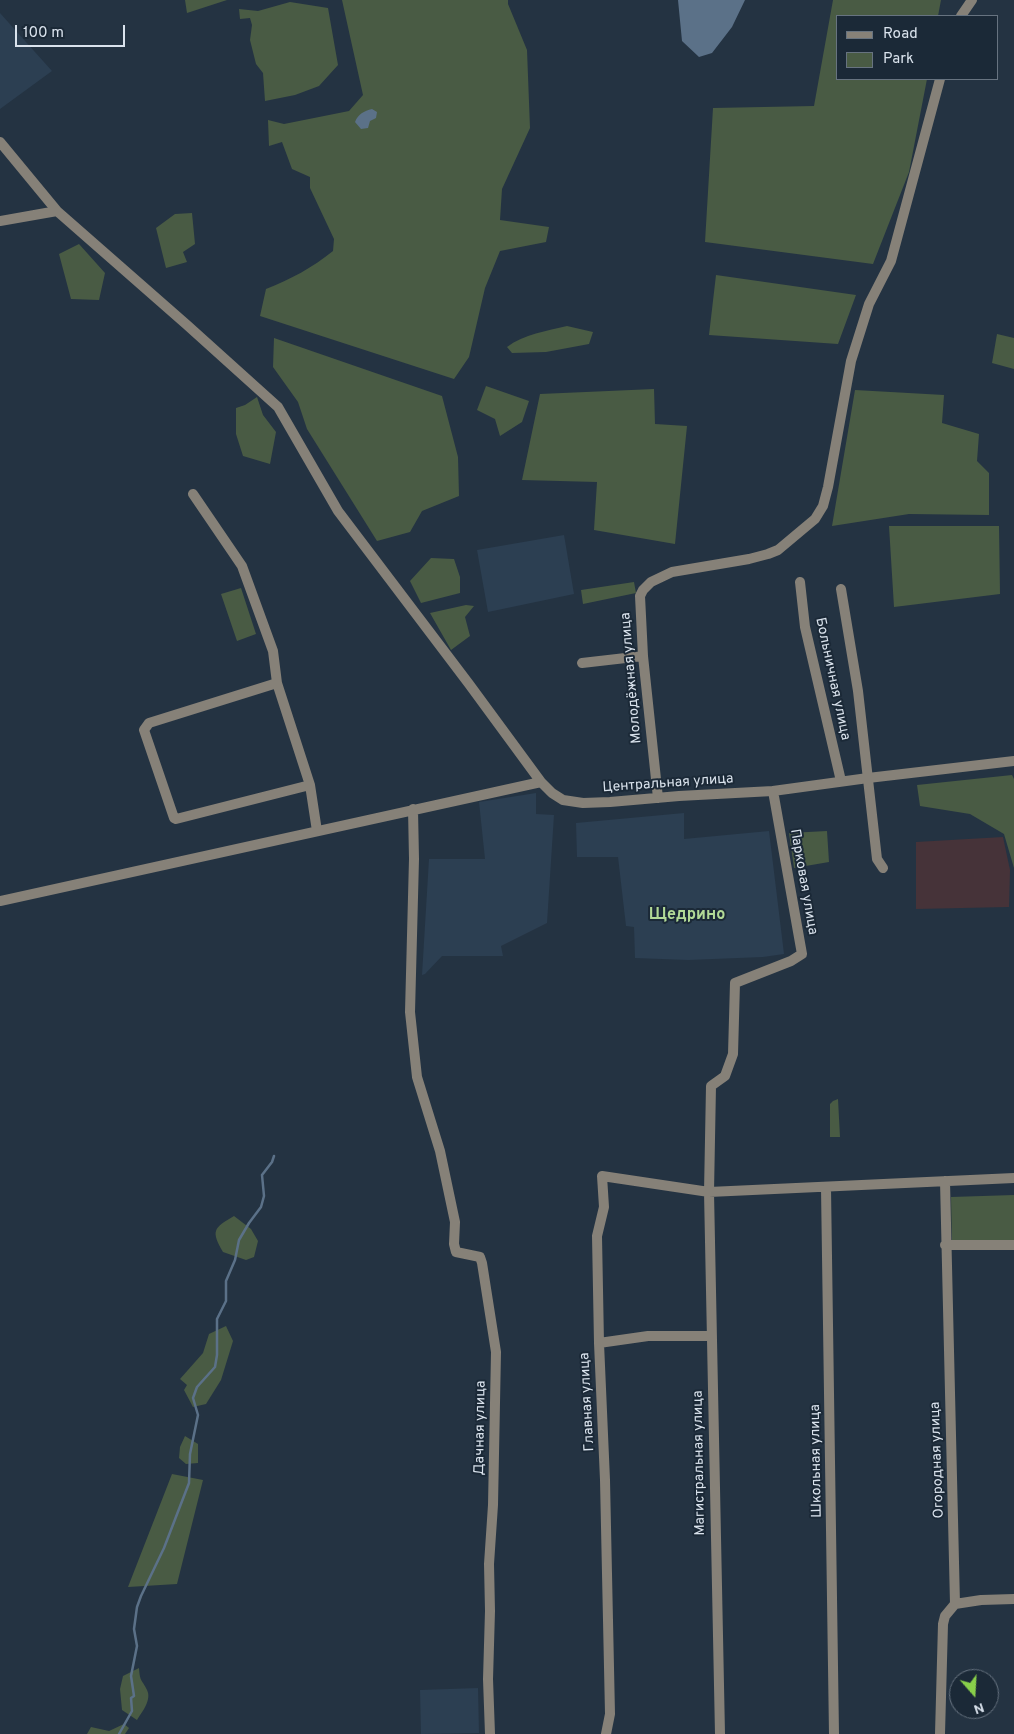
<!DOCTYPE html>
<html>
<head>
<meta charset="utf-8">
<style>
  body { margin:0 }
  #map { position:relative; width:1014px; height:1734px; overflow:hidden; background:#243342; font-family:Overpass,sans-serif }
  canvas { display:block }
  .legend { position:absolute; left:836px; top:15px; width:162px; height:65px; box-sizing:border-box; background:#1b2937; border:1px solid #677380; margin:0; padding:6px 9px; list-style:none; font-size:15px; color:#dae3ed }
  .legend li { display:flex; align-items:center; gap:10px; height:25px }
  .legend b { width:25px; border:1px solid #677380 }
  .north { position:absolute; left:949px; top:1669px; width:50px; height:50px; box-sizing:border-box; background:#1b2937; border:1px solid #677380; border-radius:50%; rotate:161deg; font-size:14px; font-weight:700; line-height:20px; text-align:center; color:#dae3ed }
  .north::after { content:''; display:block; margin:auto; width:18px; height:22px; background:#88cf4a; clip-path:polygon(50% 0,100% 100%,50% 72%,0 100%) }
  .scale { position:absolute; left:15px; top:25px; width:110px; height:22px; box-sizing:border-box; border:2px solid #dae3ed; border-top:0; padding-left:6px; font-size:15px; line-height:18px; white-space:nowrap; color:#dae3ed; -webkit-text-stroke:4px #1b2937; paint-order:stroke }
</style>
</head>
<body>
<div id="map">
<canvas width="1014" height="1734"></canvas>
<ul class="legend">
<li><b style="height:6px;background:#868178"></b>Road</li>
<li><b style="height:14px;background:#495b44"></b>Park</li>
</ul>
<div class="north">N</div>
<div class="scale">100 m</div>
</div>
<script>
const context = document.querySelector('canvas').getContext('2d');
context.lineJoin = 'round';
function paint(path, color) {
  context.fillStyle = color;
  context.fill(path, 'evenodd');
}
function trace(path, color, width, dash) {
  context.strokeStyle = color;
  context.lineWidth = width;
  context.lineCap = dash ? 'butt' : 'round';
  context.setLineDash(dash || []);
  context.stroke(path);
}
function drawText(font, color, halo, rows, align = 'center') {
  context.font = font + ' Overpass,sans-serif';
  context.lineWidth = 4;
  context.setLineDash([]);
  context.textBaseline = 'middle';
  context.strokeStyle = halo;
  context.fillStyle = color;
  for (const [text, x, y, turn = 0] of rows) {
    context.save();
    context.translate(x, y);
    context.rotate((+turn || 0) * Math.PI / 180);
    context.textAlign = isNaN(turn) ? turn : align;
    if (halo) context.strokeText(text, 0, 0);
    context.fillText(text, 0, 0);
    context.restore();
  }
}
const built = new Path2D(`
  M 0,13 L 52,71 L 0,109 Z
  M 564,535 L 574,594 L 488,612 L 477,550 Z
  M 536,793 L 536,814 L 554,815 L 547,923 L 501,946 L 503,956 L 442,956 L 425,974 L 422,975 L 429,859 L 485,859 L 479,802 Z
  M 684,813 L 684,839 L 769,831 L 784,954 L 763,957 L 688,960 L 635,958 L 634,927 L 626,926 L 618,857 L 577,857 L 576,823 Z
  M 478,1688 L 479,1733 L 421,1734 L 420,1690 Z`);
const education = new Path2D(`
  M 1003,837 L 1010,870 L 1009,907 L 916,909 L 916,842 Z`);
const green = new Path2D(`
  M 185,0 L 227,0 L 187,13 Z
  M 342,0 L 508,0 L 508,4 L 527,50 L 530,128 L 502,189 L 500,220 L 549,227 L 546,242 L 500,251 L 485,288 L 469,357 L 454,379 L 260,316 L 266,289 C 291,279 312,268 333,251 L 334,239 L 310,188 L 310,177 L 292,169 L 282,142 L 269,146 L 268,120 L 284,124 L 349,111 L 363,95 Z
  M 833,0 L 941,0 L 938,16 L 838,16 L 838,79 L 927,79 L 909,172 L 873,264 L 705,242 L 713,108 L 814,106 Z
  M 290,2 L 328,8 L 338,65 L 319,86 L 295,95 L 265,101 L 263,73 L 256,64 L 250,40 L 252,25 L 250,18 L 240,19 L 239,9 L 258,11 Z
  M 192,213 L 195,244 L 183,252 L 187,262 L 166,268 L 156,228 L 175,214 Z
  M 79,244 L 105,273 L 99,300 L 71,299 L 59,254 Z
  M 716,275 L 856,295 L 838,344 L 709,335 Z
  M 567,326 L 593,332 L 589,344 L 546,352 L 512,353 L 507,347 C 524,334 547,331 567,326 Z
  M 997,334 L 1014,338 L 1014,369 L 992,363 Z
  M 274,338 L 442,396 L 458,457 L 459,496 L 422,511 L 410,532 L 377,541 L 307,429 L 298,402 L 273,367 Z
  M 486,386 L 529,401 L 522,422 L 500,436 L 495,419 L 477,410 Z
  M 654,389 L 655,424 L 687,426 L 675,544 L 594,530 L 597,482 L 522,480 L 540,394 Z
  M 855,390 L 944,395 L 942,423 L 979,434 L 977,461 L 989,473 L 989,515 L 909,514 L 832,526 Z
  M 257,397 L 263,415 L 276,432 L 270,464 L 243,456 L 236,434 L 236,408 L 245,405 Z
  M 889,526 L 999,526 L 1000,594 L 894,607 Z
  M 431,558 L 454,559 L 460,577 L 460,593 L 421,603 L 410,581 Z
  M 634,582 L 636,593 L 583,604 L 581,590 Z
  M 241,588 L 256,634 L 237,641 L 221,594 Z
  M 466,605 L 474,606 L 465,617 L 470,636 L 451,650 L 430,613 Z
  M 1012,775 L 1014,779 L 1014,868 L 1004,834 L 970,814 L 920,806 L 917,785 Z
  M 827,831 L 829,862 L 794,868 L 789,833 Z
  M 838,1099 L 840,1137 L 830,1137 L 830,1104 L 833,1101 Z
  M 1014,1195 L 1014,1242 L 952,1243 L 951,1197 Z
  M 234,1216 L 251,1229 L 258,1241 L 254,1257 L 246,1260 L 223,1252 C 211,1231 213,1228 234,1216 Z
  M 226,1326 L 233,1341 L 221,1380 L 206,1404 L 193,1407 L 184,1390 L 187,1385 L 180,1379 L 203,1353 L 209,1334 Z
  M 185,1436 L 198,1444 L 198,1463 L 186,1464 L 179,1458 L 180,1447 Z
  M 172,1474 L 203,1480 L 177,1584 L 128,1587 Z
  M 139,1668 C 140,1683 142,1679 147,1690 C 152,1700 142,1712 137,1720 L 122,1710 L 120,1689 L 123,1676 Z
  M 124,1724 L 129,1728 L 125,1734 L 87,1734 L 91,1727 L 109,1731 Z`);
const water = new Path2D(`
  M 678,0 L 745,0 L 732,27 L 712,53 L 699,57 L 682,41 Z
  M 372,109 L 377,112 L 376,118 L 370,121 L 368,128 L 361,129 L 355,122 C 358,114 364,111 372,109 Z`);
const stream = new Path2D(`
  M 119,1734 L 132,1711 L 131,1698 L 134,1696 L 131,1676 L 137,1646 L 134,1629 L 137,1607 L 141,1596 L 164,1548 L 189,1483 L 190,1454 L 198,1415 L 193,1398 L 197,1387 L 215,1367 L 217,1355 L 217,1319 L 226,1301 L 226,1281 L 235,1260 L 239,1240 L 249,1223 L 261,1207 L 264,1196 L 262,1175 L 272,1162 L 274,1156`);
const minor = new Path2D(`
  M 961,16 L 972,0
  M 0,142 L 57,211 L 187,325 L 278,407 L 338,511 L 469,684 L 541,782 L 552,793 L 563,800 L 583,803 L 610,802 L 679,796 L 773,791 L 868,778 L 1014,761
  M 0,221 L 57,211
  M 193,494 L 242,566 L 273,651 L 277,683 L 310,785 L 317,831
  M 800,582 L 805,627 L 841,781
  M 841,589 L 858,691 L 877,859 L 883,868
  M 582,663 L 643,656
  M 277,683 L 149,723 L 144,730 L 174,818 L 176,819 L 310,785
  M 658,798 L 643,656 L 640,596 L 643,590 L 651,582 L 672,572 L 749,559 L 768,554 L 778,550 L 815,519 L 823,506 L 828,487 L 851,361 L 869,304 L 891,261 L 940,79
  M 413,809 L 414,859 L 410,1012 L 417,1077 L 440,1151 L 455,1222 L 454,1244 L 456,1252 L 480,1257 L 482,1263 L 496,1352 L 493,1505 L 489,1564 L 490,1611 L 488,1679 L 490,1734
  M 0,901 L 541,782
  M 826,1188 L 834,1734
  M 945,1245 L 1014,1245
  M 599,1343 L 648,1336 L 712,1336
  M 955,1604 L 981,1600 L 1014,1599
  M 606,1734 L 610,1714 L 605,1480 L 599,1343 L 597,1236 L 604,1207 L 602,1176 L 709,1192 L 1014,1178
  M 720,1734 L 709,1192 L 711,1086 L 725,1076 L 733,1054 L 735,983 L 791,961 L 802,954 L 773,791
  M 940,1734 L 943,1624 L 945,1616 L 955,1604 L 945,1181`);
const streetNames = [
  ["Молодёжная улица",632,678,-95],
  ["Больничная улица",832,679,78],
  ["Центральная улица",668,784,-4],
  ["Парковая улица",803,882,80],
  ["Главная улица",588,1402,-93],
  ["Дачная улица",481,1428,-89],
  ["Огородная улица",938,1460,-92],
  ["Школьная улица",817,1461,-91],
  ["Магистральная улица",700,1463,-91]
];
const quarterNames = [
  ["Щедрино",687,916]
];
paint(built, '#2c3f52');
paint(education, '#463339');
paint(green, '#495b44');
paint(water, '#5b7188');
trace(stream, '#5b7188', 2.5);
trace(minor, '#868178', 10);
drawText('14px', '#dae3ed', '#1b2937', streetNames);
drawText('bold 16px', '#b2da97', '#1b2937', quarterNames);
</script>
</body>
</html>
